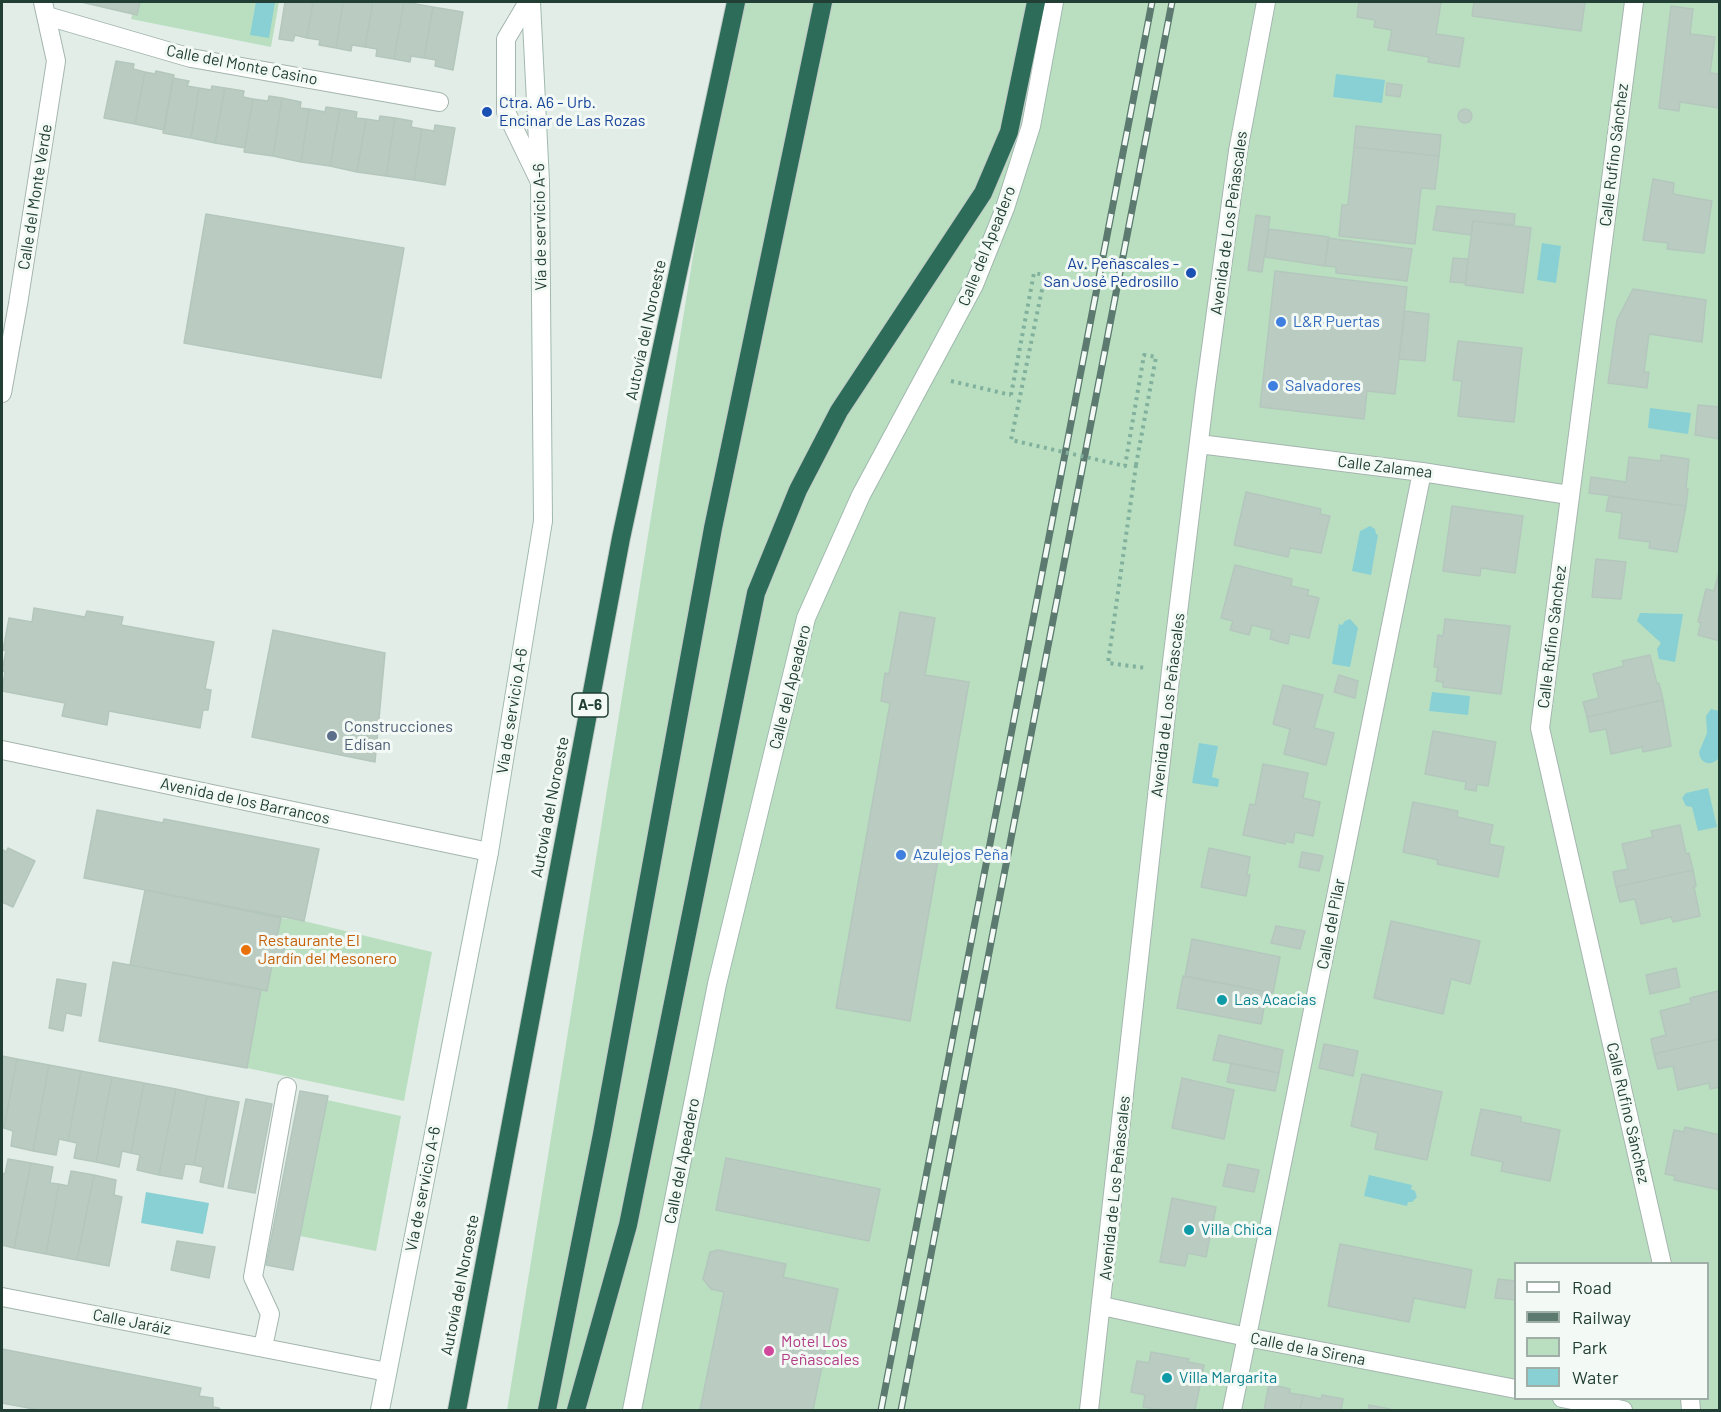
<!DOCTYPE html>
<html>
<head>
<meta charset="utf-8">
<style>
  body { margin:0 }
  #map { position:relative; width:1721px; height:1412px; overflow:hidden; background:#e2ede7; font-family:Barlow,sans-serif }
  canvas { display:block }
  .frame { position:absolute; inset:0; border:3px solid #213f34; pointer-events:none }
  .legend { position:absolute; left:1514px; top:1262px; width:195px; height:138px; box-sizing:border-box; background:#f3f9f5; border:2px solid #9fafa8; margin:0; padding:8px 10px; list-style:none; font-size:18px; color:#213f34 }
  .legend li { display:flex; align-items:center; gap:12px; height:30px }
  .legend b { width:30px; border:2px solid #9fafa8 }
</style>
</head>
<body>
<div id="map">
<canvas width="1721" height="1412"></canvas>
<div class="frame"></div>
<ul class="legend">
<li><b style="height:8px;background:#fff"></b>Road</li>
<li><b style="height:8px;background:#5c7a6f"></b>Railway</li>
<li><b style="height:16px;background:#badfc0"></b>Park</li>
<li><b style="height:16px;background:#88d0d4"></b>Water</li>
</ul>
</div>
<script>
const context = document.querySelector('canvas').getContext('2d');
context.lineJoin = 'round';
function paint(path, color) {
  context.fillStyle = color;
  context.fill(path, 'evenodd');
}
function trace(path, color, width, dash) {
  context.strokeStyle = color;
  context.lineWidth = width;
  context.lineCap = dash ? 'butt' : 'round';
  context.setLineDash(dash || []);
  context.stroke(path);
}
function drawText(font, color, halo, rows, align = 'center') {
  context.font = font + ' Barlow,sans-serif';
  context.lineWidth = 6;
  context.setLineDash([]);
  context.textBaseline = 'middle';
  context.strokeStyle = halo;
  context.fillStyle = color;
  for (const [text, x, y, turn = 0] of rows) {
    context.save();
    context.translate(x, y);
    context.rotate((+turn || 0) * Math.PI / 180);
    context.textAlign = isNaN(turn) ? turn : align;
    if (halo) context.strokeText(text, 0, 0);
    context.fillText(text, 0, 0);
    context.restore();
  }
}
const green = new Path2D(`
  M 136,2 L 279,2 L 271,47 L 131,19 Z
  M 734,2 L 1719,2 L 1719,1410 L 507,1410 ZM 1516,1264 L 1708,1264 L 1708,1398 L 1516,1398 Z
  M 281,918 L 304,921 L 432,952 L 404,1101 L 247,1068 L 261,989 L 267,991 L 273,960 L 282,961 L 285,945 L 276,942 Z
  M 327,1100 L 401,1116 L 376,1251 L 300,1236 Z`);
const water = new Path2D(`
  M 256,2 L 275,2 L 269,38 L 250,35 Z
  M 1336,74 L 1385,80 L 1382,103 L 1333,97 Z
  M 1542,243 L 1561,246 L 1556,283 L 1537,280 Z
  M 1650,408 L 1691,413 L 1688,434 L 1648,428 Z
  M 1370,526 L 1375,529 L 1376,534 L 1378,535 L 1371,575 L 1352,571 L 1360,531 Z
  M 1640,613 L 1683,614 L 1675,662 L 1659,659 L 1657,649 L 1661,643 L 1637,621 Z
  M 1350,619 L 1358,628 L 1350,667 L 1332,664 L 1339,624 L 1342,625 L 1345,621 Z
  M 1432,692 L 1470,696 L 1468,715 L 1429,711 Z
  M 1711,709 L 1719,711 L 1719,758 C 1711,767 1700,764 1699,752 L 1707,733 L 1706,716 Z
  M 1199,743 L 1218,746 L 1212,777 L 1219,779 L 1218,787 L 1192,783 Z
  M 1708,788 L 1717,827 L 1698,831 L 1692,807 L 1686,806 L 1682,798 L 1686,793 Z
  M 1369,1175 L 1412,1185 L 1411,1189 L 1415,1191 L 1417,1197 L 1412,1202 L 1408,1202 L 1407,1206 L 1364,1196 Z
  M 146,1192 L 209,1203 L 203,1234 L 141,1223 Z`);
const building = new Path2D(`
  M 81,2 L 140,2 L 137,15 Z
  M 285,2 L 313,2 L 307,38 L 295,35 L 293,41 L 279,39 Z
  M 313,2 L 343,2 L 336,48 L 319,45 L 320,40 L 307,38 Z
  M 343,2 L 373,2 L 365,47 L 352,45 L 351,51 L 336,48 Z
  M 373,2 L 404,2 L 394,59 L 376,56 L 377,49 L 365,47 Z
  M 404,2 L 433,7 L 424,58 L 411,56 L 410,62 L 394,59 Z
  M 1359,2 L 1441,2 L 1436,34 L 1464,38 L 1459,67 L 1428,62 L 1429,57 L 1388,50 L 1392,30 L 1374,27 L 1375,20 L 1357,17 Z
  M 1474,2 L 1585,2 L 1581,31 L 1472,16 Z
  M 1671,6 L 1693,9 L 1690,34 L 1715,37 L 1710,73 L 1720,74 L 1719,108 L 1680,102 L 1679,111 L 1659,108 Z
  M 433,7 L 463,12 L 453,70 L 435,66 L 436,60 L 424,58 Z
  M 116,61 L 134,64 L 133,69 L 145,72 L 135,124 L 104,118 Z
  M 156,71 L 174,75 L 164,130 L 135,124 L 145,72 L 155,74 Z
  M 173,78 L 189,81 L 187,86 L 199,88 L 191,138 L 163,133 Z
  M 1387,83 L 1402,85 L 1400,97 L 1386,95 Z
  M 212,86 L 225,88 L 215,143 L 191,138 L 199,88 L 211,90 Z
  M 225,88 L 244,91 L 243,97 L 253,99 L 245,148 L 215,143 Z
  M 269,96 L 282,98 L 273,156 L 244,152 L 253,99 L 268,101 Z
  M 282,98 L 301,102 L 300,108 L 309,109 L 301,162 L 273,156 Z
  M 326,107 L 340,109 L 330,166 L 301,162 L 309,109 L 325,112 Z
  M1458 116a7 7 0 1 1 14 0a7 7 0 1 1-14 0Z
  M 340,109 L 357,112 L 356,118 L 366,119 L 357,172 L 330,166 Z
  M 380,116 L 395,118 L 386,176 L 357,172 L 366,119 L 379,121 Z
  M 395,118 L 412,121 L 411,127 L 422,129 L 414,180 L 386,176 Z
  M 435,125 L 455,128 L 445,185 L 414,180 L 422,129 L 434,131 Z
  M 1356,126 L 1441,135 L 1439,156 L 1354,147 Z
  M 1354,147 L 1439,156 L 1435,189 L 1421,188 L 1415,244 L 1339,236 L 1342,205 L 1348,205 Z
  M 1653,179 L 1674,183 L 1673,194 L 1712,201 L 1704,253 L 1667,249 L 1668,243 L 1643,240 Z
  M 1437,206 L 1515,214 L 1514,225 L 1473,221 L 1471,235 L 1433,230 Z
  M 206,214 L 404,248 L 381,378 L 184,343 Z
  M 1256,215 L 1270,217 L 1262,272 L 1248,270 Z
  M 1473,221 L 1531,228 L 1523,293 L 1465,285 Z
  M 1269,229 L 1329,237 L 1325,266 L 1265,257 Z
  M 1328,238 L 1412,249 L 1407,281 L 1336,273 L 1336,267 L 1325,266 Z
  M 1453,258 L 1468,259 L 1466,283 L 1450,282 Z
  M 1275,271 L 1407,287 L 1395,394 L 1367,391 L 1364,419 L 1260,407 Z
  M 1633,289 L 1706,300 L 1702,342 L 1649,334 L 1644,372 L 1649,372 L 1647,388 L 1608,383 L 1617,320 Z
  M 1405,311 L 1429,314 L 1425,361 L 1399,359 Z
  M 1458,341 L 1522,348 L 1514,422 L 1458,416 L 1462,381 L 1453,380 Z
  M 1698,405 L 1720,407 L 1720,439 L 1695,435 Z
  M 1661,455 L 1689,459 L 1686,488 L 1688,489 L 1686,506 L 1589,493 L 1591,477 L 1626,482 L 1629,457 L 1661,461 Z
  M 1246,492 L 1321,509 L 1320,514 L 1330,516 L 1321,553 L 1290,548 L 1288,557 L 1234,545 Z
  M 1609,496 L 1686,506 L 1677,552 L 1649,548 L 1650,542 L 1619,538 L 1622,513 L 1606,511 Z
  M 1452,506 L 1523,516 L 1515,573 L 1481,568 L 1480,576 L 1443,571 Z
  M 1596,559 L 1626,562 L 1621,599 L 1592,597 Z
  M 1235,565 L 1292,579 L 1291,586 L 1309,590 L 1307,595 L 1319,598 L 1309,638 L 1290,634 L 1288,644 L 1270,639 L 1272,630 L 1252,625 L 1249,635 L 1230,630 L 1233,621 L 1221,618 Z
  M 1720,568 L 1720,641 L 1698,635 L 1701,623 L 1698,622 L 1706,589 L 1714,591 Z
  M 34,608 L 85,617 L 87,611 L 123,617 L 121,625 L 214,642 L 205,689 L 211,690 L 208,710 L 203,710 L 200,728 L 109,711 L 107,725 L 62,716 L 65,703 L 2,691 L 5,672 L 2,671 L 6,651 L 3,650 L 9,618 L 32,622 Z
  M 900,612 L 935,618 L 925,675 L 969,682 L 910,1021 L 836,1008 L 890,703 L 881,701 L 885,673 L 889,674 Z
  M 1445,619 L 1510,626 L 1501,694 L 1443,687 L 1443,682 L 1436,681 L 1438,667 L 1434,667 L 1438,635 L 1443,636 Z
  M 273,630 L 385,653 L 375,762 L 252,737 Z
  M 1650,655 L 1657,684 L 1659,683 L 1663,700 L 1587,717 L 1583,702 L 1599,698 L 1593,674 L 1624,666 L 1622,661 Z
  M 1339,675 L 1358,681 L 1355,698 L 1334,692 Z
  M 1283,685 L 1323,695 L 1314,728 L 1334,733 L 1326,765 L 1284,754 L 1290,729 L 1273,724 Z
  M 1663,700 L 1671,746 L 1643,752 L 1642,747 L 1611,754 L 1606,729 L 1590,732 L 1587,717 Z
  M 1433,731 L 1496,742 L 1488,786 L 1477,784 L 1476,791 L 1465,789 L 1466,782 L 1425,774 Z
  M 1263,764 L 1308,773 L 1303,798 L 1320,802 L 1313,836 L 1295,832 L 1293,843 L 1286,841 L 1285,844 L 1243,835 L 1250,804 L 1255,805 Z
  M 1413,802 L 1458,811 L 1457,817 L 1493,825 L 1489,844 L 1504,847 L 1498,877 L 1437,864 L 1438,860 L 1403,852 Z
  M 97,810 L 163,823 L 164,819 L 319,849 L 304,921 L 84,878 Z
  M 1680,825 L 1686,854 L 1689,853 L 1693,870 L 1616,887 L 1613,872 L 1628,869 L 1622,844 L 1653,837 L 1651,831 Z
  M 8,848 L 35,861 L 13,907 L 2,902 L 2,849 L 6,852 Z
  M 1209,848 L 1250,857 L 1247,875 L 1250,875 L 1246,896 L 1201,887 Z
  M 1302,852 L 1323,856 L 1319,871 L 1299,867 Z
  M 1693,870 L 1696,886 L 1694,887 L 1700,916 L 1673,922 L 1671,917 L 1641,924 L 1635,899 L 1620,902 L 1616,887 Z
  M 145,890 L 281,918 L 276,942 L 285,944 L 282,961 L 273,960 L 267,991 L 130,965 Z
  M 1391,921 L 1480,941 L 1470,984 L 1451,979 L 1443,1014 L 1374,998 Z
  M 1276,926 L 1305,931 L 1300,949 L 1271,943 Z
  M 1192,939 L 1280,957 L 1273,993 L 1185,976 Z
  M 113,962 L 261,989 L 247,1068 L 99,1041 Z
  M 1676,968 L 1680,987 L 1650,994 L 1646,975 Z
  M 1183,976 L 1267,992 L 1261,1024 L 1177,1008 Z
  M 57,979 L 86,984 L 81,1016 L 66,1013 L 63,1031 L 49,1028 Z
  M 1718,991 L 1720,1000 L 1720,1039 L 1654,1054 L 1651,1039 L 1666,1035 L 1660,1011 L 1691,1003 L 1690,998 Z
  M 1219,1035 L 1283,1050 L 1279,1073 L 1213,1060 Z
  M 1720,1039 L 1720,1087 L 1710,1089 L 1709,1083 L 1678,1090 L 1673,1066 L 1658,1069 L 1654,1054 Z
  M 1324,1044 L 1358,1051 L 1353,1076 L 1319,1068 Z
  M 2,1056 L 17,1059 L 4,1128 L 2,1128 Z
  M 17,1059 L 49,1065 L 33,1151 L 11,1146 L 13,1131 L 4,1128 Z
  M 1231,1063 L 1279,1073 L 1275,1091 L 1227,1082 Z
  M 49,1065 L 81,1071 L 68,1141 L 59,1139 L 56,1155 L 33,1151 Z
  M 81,1071 L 112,1077 L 96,1162 L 74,1158 L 77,1143 L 68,1141 Z
  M 1362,1074 L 1442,1092 L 1427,1160 L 1375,1149 L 1378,1133 L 1351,1126 Z
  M 112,1077 L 144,1083 L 131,1153 L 122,1151 L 119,1167 L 96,1162 Z
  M 1182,1078 L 1234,1090 L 1224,1139 L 1172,1128 Z
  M 144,1083 L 176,1089 L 159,1175 L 137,1170 L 140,1155 L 131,1153 Z
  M 176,1089 L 207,1096 L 194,1165 L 185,1164 L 182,1179 L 159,1175 Z
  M 300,1091 L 328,1096 L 293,1270 L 266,1265 Z
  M 207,1096 L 239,1102 L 223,1187 L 200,1182 L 203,1167 L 194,1165 Z
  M 246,1099 L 272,1104 L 255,1193 L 228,1188 Z
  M 1481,1109 L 1521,1117 L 1521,1122 L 1560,1130 L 1550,1181 L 1501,1171 L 1503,1162 L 1471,1155 Z
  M 1685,1127 L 1720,1135 L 1720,1190 L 1674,1180 L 1675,1176 L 1665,1174 L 1674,1130 L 1684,1132 Z
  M 726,1158 L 880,1189 L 869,1241 L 716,1210 Z
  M 8,1159 L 31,1163 L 14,1248 L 2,1245 L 2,1173 L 5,1174 Z
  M 31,1163 L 53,1167 L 50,1183 L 59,1184 L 46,1254 L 14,1248 Z
  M 1228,1164 L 1259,1170 L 1254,1192 L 1223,1186 Z
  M 71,1171 L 94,1175 L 77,1260 L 46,1254 L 59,1184 L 68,1186 Z
  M 94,1175 L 116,1180 L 114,1195 L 122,1197 L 109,1266 L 77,1260 Z
  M 1172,1198 L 1216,1207 L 1206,1257 L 1188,1253 L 1185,1266 L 1160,1262 Z
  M 177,1241 L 215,1247 L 209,1278 L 171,1270 Z
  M 1340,1244 L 1472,1270 L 1465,1308 L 1414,1298 L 1409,1322 L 1328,1306 Z
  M 718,1250 L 786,1264 L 783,1277 L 838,1289 L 813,1410 L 700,1410 L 724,1292 L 711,1289 L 703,1279 L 710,1252 Z
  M 1498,1279 L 1516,1281 L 1516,1300 L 1495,1298 Z
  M 2,1349 L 201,1388 L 199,1396 L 213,1398 L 213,1407 L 219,1408 L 221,1410 L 39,1410 L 2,1403 Z
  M 1151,1352 L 1189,1359 L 1188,1362 L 1204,1365 L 1195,1410 L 1162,1410 L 1143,1407 L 1145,1395 L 1131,1392 L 1137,1361 L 1149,1363 Z
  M 1269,1384 L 1290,1389 L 1289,1393 L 1303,1395 L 1300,1410 L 1264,1410 Z
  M 1303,1395 L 1321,1399 L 1322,1395 L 1343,1399 L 1341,1410 L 1300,1410 Z
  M 1369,1405 L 1390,1409 L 1390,1410 L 1368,1410 Z`);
const path = new Path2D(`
  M 951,381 L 1011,395
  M 1136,465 L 1108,663 L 1146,668`);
const lane = new Path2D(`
  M 528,2 L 506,39 L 506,112 L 540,182`);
const street = new Path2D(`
  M 1634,2 L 1540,728 L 1662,1264
  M 47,16 L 191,58 L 439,102
  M 2,393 L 18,304 L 56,61 L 43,2
  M 1199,444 L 1422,472 L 1569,495
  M 2,750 L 489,852
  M 2,1297 L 387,1372
  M 1102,1306 L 1247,1337 L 1516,1389
  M 263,1347 L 270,1314 L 253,1277 L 287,1087
  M 1562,1398 L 1623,1410
  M 1690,1398 L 1691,1410
  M 1089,1410 L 1171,670 L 1205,392 L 1238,151 L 1266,2
  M 1232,1410 L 1422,472`);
const secondary = new Path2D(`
  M 380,1410 L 489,852 L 543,521 L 540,182 L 531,2
  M 632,1410 L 717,984 L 806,618 L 861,495 L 974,285 L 1005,208 L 1031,126 L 1054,2`);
const highway = new Path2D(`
  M 457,1410 L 621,538 L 736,2
  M 547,1410 L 602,1134 L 713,528 L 823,2
  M 576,1410 L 628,1225 L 756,593 L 798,490 L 839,411 L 983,193 L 1009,132 L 1036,2`);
const rail = new Path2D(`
  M 881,1410 L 1152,2
  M 901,1410 L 1172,2`);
const pathBridge = new Path2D(`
  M 1011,395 L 1034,273 L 1045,275 L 1011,440 L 1125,466 L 1144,355 L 1156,357 L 1136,465`);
const markers = [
  [487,112,6,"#1a4fb4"],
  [1191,273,6,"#1a4fb4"],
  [1281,322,6,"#3f7fe0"],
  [1273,386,6,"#3f7fe0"],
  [332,736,6,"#5c6f8a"],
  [901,855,6,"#3f7fe0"],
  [246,950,6,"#e8710a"],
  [1222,1000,6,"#0f9aa8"],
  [1189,1230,6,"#0f9aa8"],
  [769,1351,6,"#d1479c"],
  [1167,1378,6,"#0f9aa8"]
];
const shields = [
  [590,705,36]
];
const shieldNames = [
  ["A-6",590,705]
];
const streetNames = [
  ["Calle del Monte Casino",242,65,11],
  ["Calle Rufino Sánchez",1614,155,-83],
  ["Calle del Monte Verde",35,197,-81],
  ["Avenida de Los Peñascales",1229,223,-82],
  ["Vía de servicio A-6",540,227,-91],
  ["Calle del Apeadero",987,246,-68],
  ["Autovía del Noroeste",646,330,-78],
  ["Calle Zalamea",1385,467,7],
  ["Calle Rufino Sánchez",1552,637,-83],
  ["Calle del Apeadero",790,687,-76],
  ["Avenida de Los Peñascales",1168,705,-83],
  ["Vía de servicio A-6",512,711,-81],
  ["Avenida de los Barrancos",245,801,12],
  ["Autovía del Noroeste",550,807,-79],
  ["Calle del Pilar",1331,924,-79],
  ["Calle Rufino Sánchez",1628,1113,77],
  ["Calle del Apeadero",682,1161,-79],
  ["Avenida de Los Peñascales",1115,1188,-84],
  ["Vía de servicio A-6",423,1189,-79],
  ["Autovía del Noroeste",460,1285,-79],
  ["Calle Jaráiz",132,1322,11],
  ["Calle de la Sirena",1308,1349,11]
];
const transitNames = [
  ["Ctra. A6 - Urb.",499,103],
  ["Encinar de Las Rozas",499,121],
  ["Av. Peñascales -",1179,264,"right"],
  ["San José Pedrosillo",1179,282,"right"]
];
const shopNames = [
  ["L&R Puertas",1293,322],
  ["Salvadores",1285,386],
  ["Azulejos Peña",913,855]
];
const serviceNames = [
  ["Construcciones",344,727],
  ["Edisan",344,745]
];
const foodNames = [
  ["Restaurante El",258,941],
  ["Jardín del Mesonero",258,959]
];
const cultureNames = [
  ["Las Acacias",1234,1000],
  ["Villa Chica",1201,1230],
  ["Villa Margarita",1179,1378]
];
const hotelNames = [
  ["Motel Los",781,1342],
  ["Peñascales",781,1360]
];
paint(green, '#badfc0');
paint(water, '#88d0d4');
paint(building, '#bacbc2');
trace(building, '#b4c7bd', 1.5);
trace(lane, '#a4b5ae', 20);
trace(street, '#a4b5ae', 20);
trace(secondary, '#a0b9ae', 20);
trace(highway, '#c1c9c6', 20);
trace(path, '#81b19d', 4, [3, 4.5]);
trace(lane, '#fff', 18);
trace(street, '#fff', 18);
trace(secondary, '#fff', 18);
trace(highway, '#2c6c58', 18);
trace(rail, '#5c7a6f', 7);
trace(rail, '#f3f9f5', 4.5, [14]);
trace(pathBridge, '#81b19d', 4, [3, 4.5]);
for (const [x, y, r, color] of markers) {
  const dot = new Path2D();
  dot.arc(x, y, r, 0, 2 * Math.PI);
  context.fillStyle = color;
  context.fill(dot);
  trace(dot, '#f3f9f5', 2);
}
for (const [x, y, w] of shields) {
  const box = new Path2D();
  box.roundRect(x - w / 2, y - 12, w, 24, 4.5);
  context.fillStyle = '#f3f9f5';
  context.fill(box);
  trace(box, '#213f34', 1.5);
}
drawText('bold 15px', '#213f34', null, shieldNames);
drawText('16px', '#213f34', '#f3f9f5', streetNames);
drawText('16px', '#164399', '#f3f9f5', transitNames, 'left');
drawText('16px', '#366cbe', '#f3f9f5', shopNames, 'left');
drawText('16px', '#4e5e75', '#f3f9f5', serviceNames, 'left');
drawText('16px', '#c56008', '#f3f9f5', foodNames, 'left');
drawText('16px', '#0d838f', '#f3f9f5', cultureNames, 'left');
drawText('16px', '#b23c85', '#f3f9f5', hotelNames, 'left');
</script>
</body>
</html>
